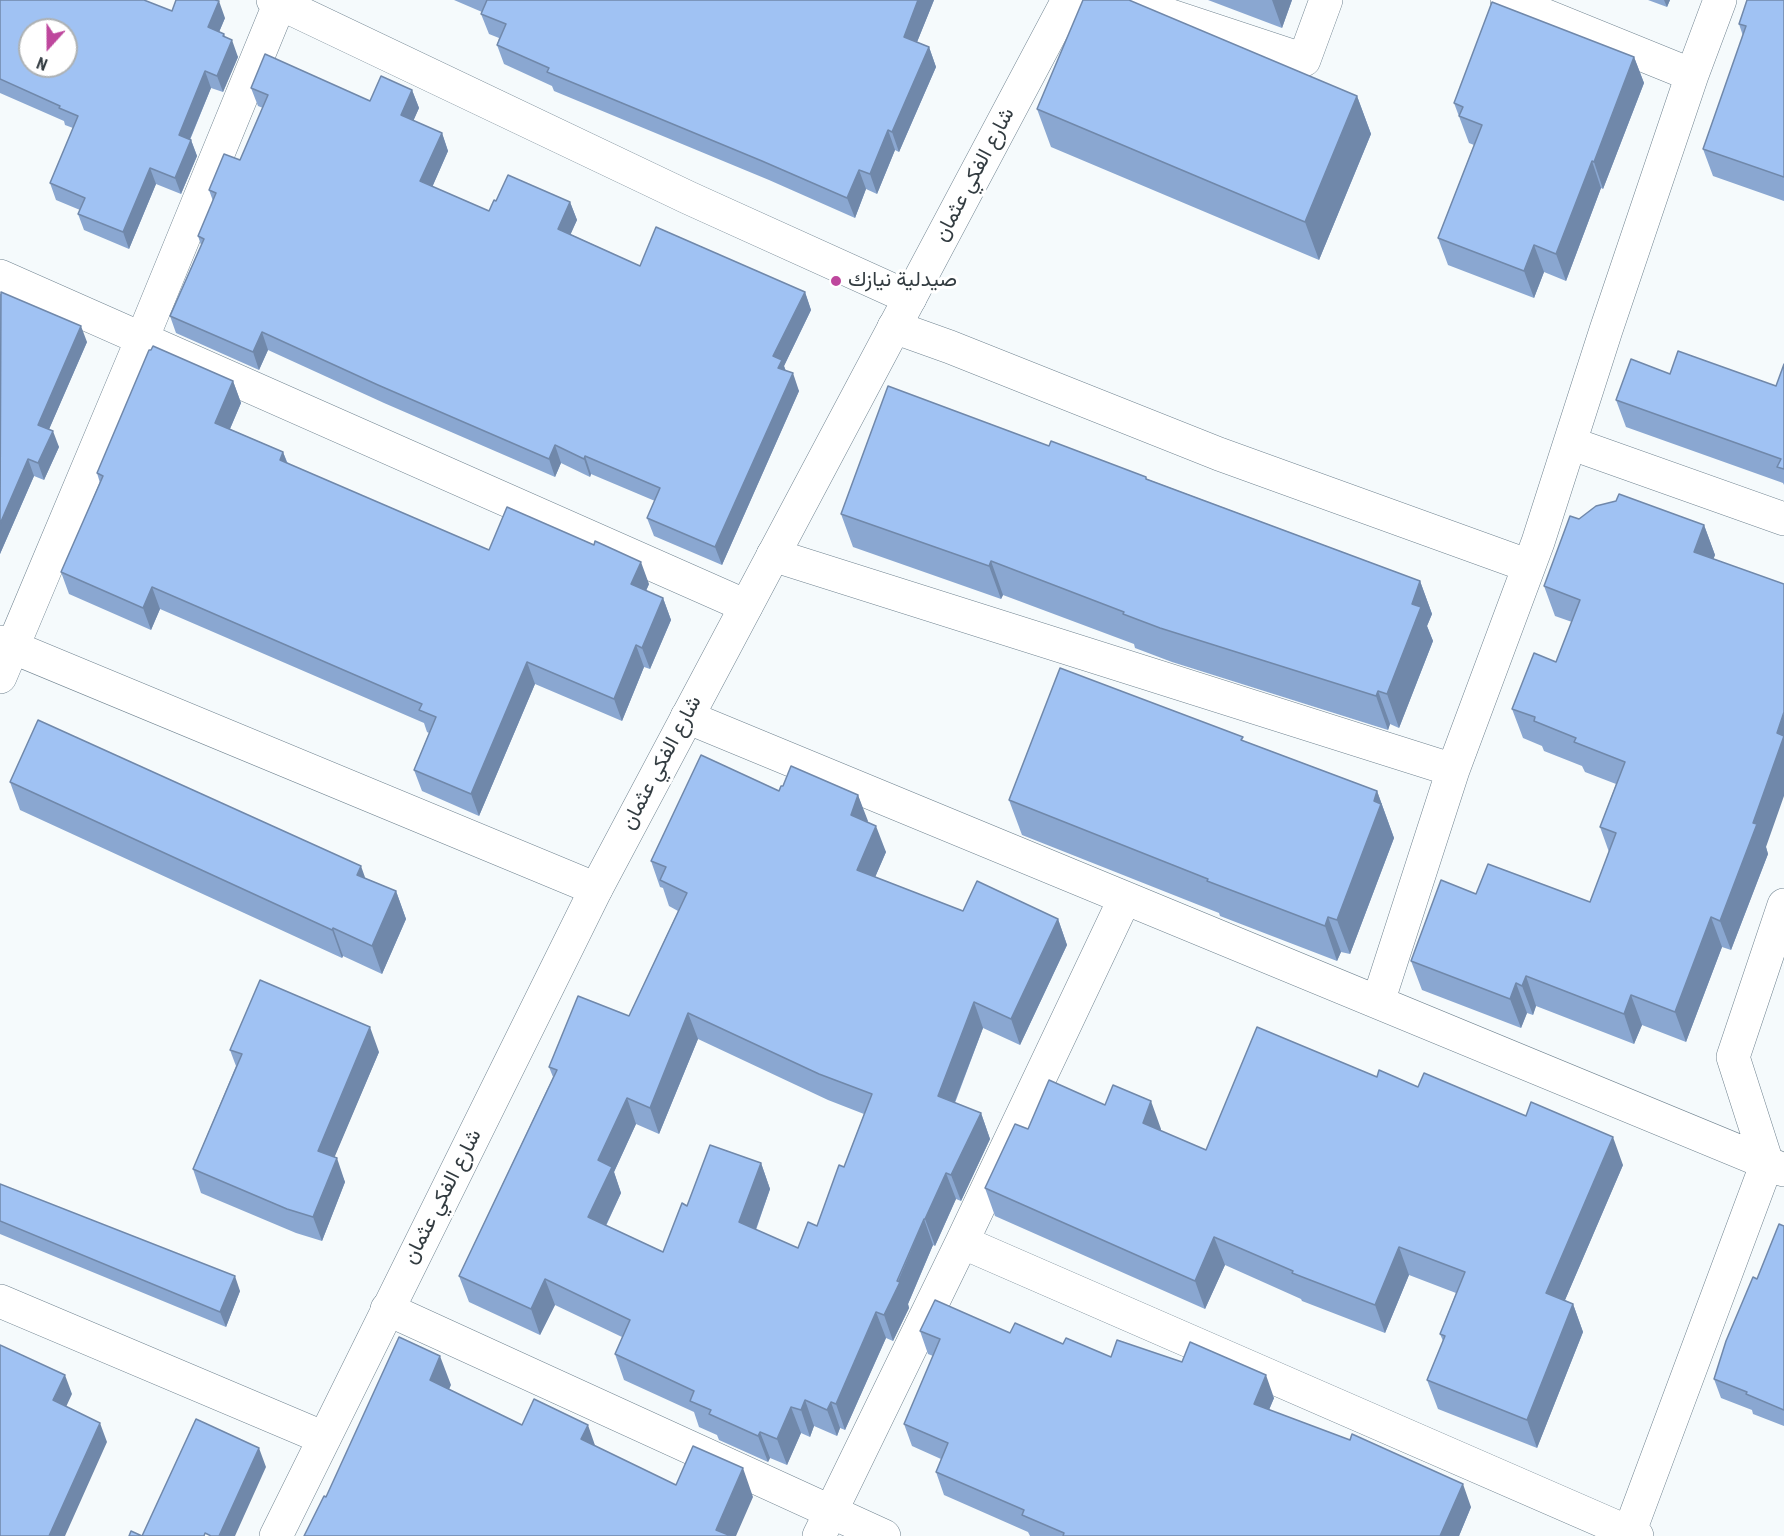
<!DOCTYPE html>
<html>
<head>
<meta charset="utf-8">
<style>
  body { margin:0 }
  #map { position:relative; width:1784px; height:1536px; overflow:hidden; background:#f5fafc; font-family:"Roboto Condensed",sans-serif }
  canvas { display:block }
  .north { position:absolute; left:18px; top:18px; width:60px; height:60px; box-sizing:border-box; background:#fff; border:2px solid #adb1b3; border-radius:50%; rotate:201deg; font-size:16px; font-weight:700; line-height:24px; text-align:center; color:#333c41 }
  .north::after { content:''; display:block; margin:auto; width:21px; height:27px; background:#be479d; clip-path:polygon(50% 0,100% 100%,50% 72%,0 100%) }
</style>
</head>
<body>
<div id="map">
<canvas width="1784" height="1536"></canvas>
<div class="north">N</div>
</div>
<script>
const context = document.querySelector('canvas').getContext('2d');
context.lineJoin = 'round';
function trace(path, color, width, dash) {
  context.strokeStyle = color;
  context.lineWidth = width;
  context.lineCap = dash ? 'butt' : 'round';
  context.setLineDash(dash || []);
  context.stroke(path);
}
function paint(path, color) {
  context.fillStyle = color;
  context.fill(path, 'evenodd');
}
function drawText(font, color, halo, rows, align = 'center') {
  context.font = font + ' "Roboto Condensed",Vazirmatn,sans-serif';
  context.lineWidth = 6;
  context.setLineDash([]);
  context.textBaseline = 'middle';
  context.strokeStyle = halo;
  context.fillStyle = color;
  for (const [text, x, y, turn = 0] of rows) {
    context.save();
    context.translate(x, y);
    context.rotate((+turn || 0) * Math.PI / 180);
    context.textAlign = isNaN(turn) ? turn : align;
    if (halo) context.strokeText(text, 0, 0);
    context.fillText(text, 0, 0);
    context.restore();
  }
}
const minor = new Path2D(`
  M 273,0 L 689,198 L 910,298
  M 1123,0 L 1304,60 L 1326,0
  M 1507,0 L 1692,75
  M 0,276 L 746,606
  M 894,327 L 950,347 L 1219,454 L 1529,566
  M 1570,443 L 1784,519
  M 773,555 L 1453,770
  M 0,642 L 596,889
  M 0,677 L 142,339 L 281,0
  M 687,717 L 1784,1170
  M 1378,1002 L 1453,770 L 1538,542 L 1606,330 L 1692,75 L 1720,0
  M 962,1242 L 1637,1536
  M 0,1301 L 324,1438
  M 387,1309 L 884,1536
  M 819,1536 L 962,1242 L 1125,898
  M 1628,1536 L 1767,1163 L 1733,1057 L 1784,905`);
const tertiary = new Path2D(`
  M 276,1536 L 596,889 L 1068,0`);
const wall = new Path2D(`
  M 0,0 L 172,11 L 225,18 L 219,32 L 225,37 L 238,57 L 223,92 L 211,88 L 190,140 L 191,140 L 197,156 L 181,194 L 156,184 L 129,249 L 84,230 L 78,214 L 80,210 L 56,200 L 50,183 L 73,128 L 65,125 L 64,121 L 0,93 Z
  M 454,0 L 934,0 L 917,42 L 929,47 L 936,67 L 899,152 L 895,150 L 877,194 L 866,189 L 855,218 L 769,180 L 554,91 L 552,86 L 504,64 L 497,45 L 499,38 L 489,34 L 481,14 L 482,12 Z
  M 1208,0 L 1292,0 L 1282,28 Z
  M 1648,0 L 1670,0 L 1667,7 Z
  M 1784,0 L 1784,201 L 1713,176 L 1703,149 L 1743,36 L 1739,24 Z
  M 1634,57 L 1644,83 L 1603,189 L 1601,188 L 1566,281 L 1544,272 L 1534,298 L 1448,265 L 1438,238 L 1474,145 L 1469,143 L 1454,103 Z
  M 251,88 L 370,101 L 412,90 L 419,108 L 413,121 L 442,133 L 448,151 L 432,187 L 489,211 L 496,201 L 570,202 L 577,220 L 570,234 L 640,266 L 805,292 L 811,310 L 784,366 L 786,371 L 799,391 L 722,565 L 654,536 L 647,518 L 655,501 L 591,474 L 590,477 L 561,463 L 555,477 L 384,403 L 268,350 L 259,370 L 176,333 L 170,316 L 201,245 L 198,236 L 213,201 L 209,190 L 240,160 L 263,108 L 258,106 Z
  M 1357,96 L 1371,134 L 1319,260 L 1051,147 L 1037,109 Z
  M 0,294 L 87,342 L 49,429 L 59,447 L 44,480 L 34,476 L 0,554 Z
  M 1784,364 L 1784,485 L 1783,483 L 1626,427 L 1616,400 L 1670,374 L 1776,386 Z
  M 233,381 L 241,403 L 230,429 L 283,452 L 288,464 L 489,550 L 649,584 L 646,591 L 663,598 L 671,620 L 650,669 L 644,667 L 622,721 L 535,684 L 479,816 L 422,791 L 414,770 L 429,733 L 427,732 L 424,723 L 160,609 L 151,630 L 69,594 L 61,572 L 100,483 L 97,473 Z
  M 1049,446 L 1147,479 L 1420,581 L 1432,614 L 1427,626 L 1433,641 L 1399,728 L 1390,724 L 1388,730 L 1172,662 L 1135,648 L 1134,644 L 1003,595 L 1001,599 L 853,547 L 841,514 Z
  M 1579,519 L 1704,525 L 1715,555 L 1713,559 L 1766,847 L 1768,854 L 1731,950 L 1722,947 L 1686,1042 L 1642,1025 L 1634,1044 L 1536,1006 L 1533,1015 L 1527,1013 L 1521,1028 L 1422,990 L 1411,961 L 1476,894 L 1590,902 L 1609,852 L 1600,827 L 1616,784 L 1585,772 L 1582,766 L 1544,751 L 1542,746 L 1523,738 L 1512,709 L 1556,662 L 1572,622 L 1555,616 L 1544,586 Z
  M 1244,741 L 1377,791 L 1394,838 L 1350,954 L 1341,952 L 1337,961 L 1220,916 L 1219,913 L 1022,835 L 1009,800 Z
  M 10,782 L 365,878 L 396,891 L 406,919 L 382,974 L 343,956 L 342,958 L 20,810 Z
  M 783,786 L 858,795 L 867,822 L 886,852 L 875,877 L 963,911 L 1058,919 L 1067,945 L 1020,1045 L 983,1028 L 955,1103 L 981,1113 L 990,1139 L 961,1201 L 956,1199 L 935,1246 L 933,1245 L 908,1304 L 909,1308 L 893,1341 L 886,1338 L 845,1430 L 840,1428 L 837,1436 L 814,1426 L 810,1437 L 801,1433 L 787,1465 L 770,1458 L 768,1462 L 719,1440 L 717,1435 L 699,1427 L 694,1412 L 624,1380 L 615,1354 L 622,1337 L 555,1305 L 540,1335 L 469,1302 L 459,1276 L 553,1077 L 549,1067 L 629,1016 L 678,911 L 669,906 L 663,888 L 660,887 L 651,861 L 779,791 ZM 698,1039 L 828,1100 L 864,1114 L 844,1167 L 817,1226 L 798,1248 L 756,1230 L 770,1189 L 761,1163 L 687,1206 L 663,1252 L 606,1226 L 621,1193 L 614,1172 L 636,1124 L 659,1134 Z
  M 230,1050 L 379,1052 L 334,1157 L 345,1182 L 322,1241 L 296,1233 L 201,1193 L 193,1169 L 236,1066 Z
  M 1377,1077 L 1418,1087 L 1623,1165 L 1565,1300 L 1573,1304 L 1583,1332 L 1537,1448 L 1438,1409 L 1427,1380 L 1443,1341 L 1440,1334 L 1456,1293 L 1409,1275 L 1385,1333 L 1302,1301 L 1301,1299 L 1225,1265 L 1205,1309 L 995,1216 L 985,1188 L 1161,1129 L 1161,1131 L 1206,1150 Z
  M 0,1184 L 240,1291 L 226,1327 L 0,1234 Z
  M 1784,1226 L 1784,1426 L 1753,1414 L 1752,1410 L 1721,1398 L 1714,1379 L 1757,1279 Z
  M 920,1331 L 1010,1333 L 1063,1344 L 1111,1357 L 1274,1398 L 1269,1410 L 1471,1507 L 1459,1536 L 1030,1536 L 1028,1532 L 944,1495 L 936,1472 L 941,1459 L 912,1446 L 904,1424 L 933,1356 L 928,1354 Z`);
const shadedWall = new Path2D(`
  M 918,0 L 934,0 L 928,15 L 911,57 L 904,37 Z
  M 1272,0 L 1292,0 L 1282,28 Z
  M 1664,0 L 1670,0 L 1667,7 Z
  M 219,1 L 225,18 L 214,44 L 208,27 Z
  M 224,34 L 229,47 L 232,40 L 238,57 L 223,92 L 217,76 Z
  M 929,47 L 936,67 L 899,152 L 892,132 Z
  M 1634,57 L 1644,83 L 1603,189 L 1594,162 Z
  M 205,71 L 211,88 L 185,151 L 179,135 Z
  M 412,90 L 419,108 L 408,133 L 401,115 Z
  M 1357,96 L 1371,134 L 1319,260 L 1305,222 Z
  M 888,130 L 895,150 L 877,194 L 870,174 Z
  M 442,133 L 448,151 L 427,199 L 420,181 Z
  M 191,140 L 197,156 L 181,194 L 175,178 Z
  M 1592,161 L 1601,188 L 1566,281 L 1556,254 Z
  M 150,168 L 156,184 L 129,249 L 123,232 Z
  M 859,170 L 866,189 L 855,218 L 847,198 Z
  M 570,202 L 577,220 L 565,247 L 558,229 Z
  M 1534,245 L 1544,272 L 1534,298 L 1524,271 Z
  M 805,292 L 811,310 L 784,366 L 788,378 L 784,386 L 773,356 Z
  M 81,326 L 87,342 L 44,441 L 38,425 Z
  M 262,332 L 268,350 L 259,370 L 253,352 Z
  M 793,373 L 799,391 L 722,565 L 715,547 Z
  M 233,381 L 241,403 L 223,445 L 215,423 Z
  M 53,431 L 59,447 L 44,480 L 38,463 Z
  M 555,445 L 561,463 L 555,477 L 549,459 Z
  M 283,452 L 291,474 L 280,460 Z
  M 585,456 L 591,474 L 590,477 L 584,459 Z
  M 28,459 L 34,476 L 0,554 L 0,524 Z
  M 1704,525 L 1715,555 L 1705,581 L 1694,552 Z
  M 991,561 L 1003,595 L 1001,599 L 989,566 Z
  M 641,562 L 649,584 L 639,606 L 631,584 Z
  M 1420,581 L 1432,614 L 1427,626 L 1433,641 L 1399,728 L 1387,694 L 1412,604 Z
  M 152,587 L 160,609 L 151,630 L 143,608 Z
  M 663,598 L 671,620 L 650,669 L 642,648 Z
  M 636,645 L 644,667 L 622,721 L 614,699 Z
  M 527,662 L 535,684 L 479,816 L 471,794 Z
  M 1378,691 L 1390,724 L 1388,730 L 1376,696 Z
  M 1784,712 L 1784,796 L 1766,847 L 1768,854 L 1731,950 L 1720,921 L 1777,733 Z
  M 1377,791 L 1394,838 L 1350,954 L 1337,920 Z
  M 858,795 L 868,821 L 860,841 L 851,815 Z
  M 876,826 L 886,852 L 867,896 L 857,870 Z
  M 361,866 L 371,894 L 357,875 Z
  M 396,891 L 406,919 L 382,974 L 372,946 Z
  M 1328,917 L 1341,952 L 1337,961 L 1325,926 Z
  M 1711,917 L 1722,947 L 1686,1042 L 1675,1012 Z
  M 1058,919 L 1067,945 L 1020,1045 L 1011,1019 Z
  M 333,928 L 343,956 L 342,958 L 332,930 Z
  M 1526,976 L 1536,1006 L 1533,1015 L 1522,986 Z
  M 1516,983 L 1527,1013 L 1521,1028 L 1510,999 Z
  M 1631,995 L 1642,1025 L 1634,1044 L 1624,1014 Z
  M 974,1002 L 983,1028 L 947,1122 L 938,1096 Z
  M 688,1013 L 698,1039 L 659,1134 L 650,1108 Z
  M 370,1027 L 379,1052 L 327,1175 L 318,1151 Z
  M 627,1098 L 636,1124 L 614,1172 L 621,1193 L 597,1244 L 588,1217 L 598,1160 Z
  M 1151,1101 L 1161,1129 L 1153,1151 L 1143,1123 Z
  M 981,1113 L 990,1139 L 961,1201 L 951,1175 Z
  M 1613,1137 L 1623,1165 L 1556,1321 L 1546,1293 Z
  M 337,1158 L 345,1182 L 322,1241 L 313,1217 Z
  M 761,1163 L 770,1189 L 749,1248 L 739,1222 Z
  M 946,1173 L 956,1199 L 935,1246 L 925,1219 Z
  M 924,1219 L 933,1245 L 908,1304 L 909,1308 L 893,1341 L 884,1315 Z
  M 1214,1237 L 1225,1265 L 1205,1309 L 1195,1281 Z
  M 1399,1247 L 1409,1275 L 1385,1333 L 1375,1305 Z
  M 235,1276 L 240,1291 L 226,1327 L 220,1312 Z
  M 545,1279 L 555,1305 L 540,1335 L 531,1309 Z
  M 1573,1304 L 1583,1332 L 1537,1448 L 1527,1420 Z
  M 876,1312 L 886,1338 L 845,1430 L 836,1404 Z
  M 440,1356 L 451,1385 L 440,1409 L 430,1380 Z
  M 65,1375 L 72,1394 L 60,1420 L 53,1400 Z
  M 1266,1375 L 1274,1398 L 1262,1426 L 1254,1404 Z
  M 805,1400 L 814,1426 L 810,1437 L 801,1410 Z
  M 831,1402 L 840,1428 L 837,1436 L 827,1410 Z
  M 791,1407 L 801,1433 L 787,1465 L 777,1439 Z
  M 100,1423 L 107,1442 L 65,1536 L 49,1536 Z
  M 588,1425 L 598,1454 L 581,1439 Z
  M 760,1432 L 770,1458 L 768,1462 L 758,1436 Z
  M 259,1448 L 266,1467 L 235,1536 L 219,1536 Z
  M 743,1468 L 753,1497 L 736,1536 L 718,1536 L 716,1530 Z
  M 1463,1484 L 1471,1507 L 1459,1536 L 1440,1536 Z`);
const building = new Path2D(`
  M 0,0 L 144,0 L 172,11 L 176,0 L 215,0 L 219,1 L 208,27 L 224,34 L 223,36 L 232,40 L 217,76 L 205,71 L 179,135 L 191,140 L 175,178 L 150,168 L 123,232 L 78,214 L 85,198 L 50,183 L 78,116 L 59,108 L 60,106 L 0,79 ZM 30,30 L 66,30 L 66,66 L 30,66 Z
  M 487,0 L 918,0 L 904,37 L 929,47 L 892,132 L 888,130 L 870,174 L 859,170 L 847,198 L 762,161 L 547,72 L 549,68 L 497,45 L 506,24 L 481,14 Z
  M 1083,0 L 1129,0 L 1357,96 L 1305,222 L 1037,109 Z
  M 1747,0 L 1784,0 L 1784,177 L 1703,149 L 1746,26 L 1739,24 Z
  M 1492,2 L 1634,57 L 1594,162 L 1592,161 L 1556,254 L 1534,245 L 1524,271 L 1438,238 L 1482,125 L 1459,116 L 1463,107 L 1454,103 Z
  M 265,54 L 370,101 L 381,76 L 412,90 L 401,115 L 442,133 L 420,181 L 489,211 L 494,200 L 496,201 L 508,175 L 570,202 L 558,229 L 640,266 L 656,227 L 805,292 L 773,356 L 782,360 L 778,368 L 793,373 L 715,547 L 647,518 L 660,488 L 585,456 L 584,459 L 555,445 L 549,459 L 378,385 L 262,332 L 253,352 L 170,316 L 204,239 L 198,236 L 216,193 L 209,190 L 224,154 L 240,160 L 268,95 L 251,88 Z
  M 1,292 L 81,326 L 38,425 L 53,431 L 38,463 L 28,459 L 0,524 Z
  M 153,346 L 233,381 L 215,423 L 283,452 L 280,460 L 489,550 L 507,507 L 594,545 L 595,541 L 641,562 L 631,584 L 663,598 L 642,648 L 636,645 L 614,699 L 527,662 L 471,794 L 414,770 L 436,717 L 419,710 L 422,704 L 152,587 L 143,608 L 61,572 L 103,476 L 97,473 L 149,350 L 151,350 Z
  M 1678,351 L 1776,386 L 1784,364 L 1784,469 L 1777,467 L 1781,459 L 1616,400 L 1631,359 L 1670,374 Z
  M 888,386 L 1049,446 L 1051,441 L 1146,477 L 1146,479 L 1420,581 L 1412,604 L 1421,607 L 1387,694 L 1378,691 L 1376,696 L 1160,628 L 1123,614 L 1124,612 L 991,561 L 989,566 L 841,514 Z
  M 1619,494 L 1704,525 L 1694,552 L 1784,584 L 1784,712 L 1777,733 L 1784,736 L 1753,823 L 1757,824 L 1720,921 L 1711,917 L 1675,1012 L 1631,995 L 1624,1014 L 1526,976 L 1522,986 L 1516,983 L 1510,999 L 1411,961 L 1441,880 L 1476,894 L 1488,864 L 1590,902 L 1616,833 L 1600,827 L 1625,762 L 1574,742 L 1576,738 L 1534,721 L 1535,717 L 1512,709 L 1534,653 L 1556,662 L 1580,600 L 1544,586 L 1570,516 L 1579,519 L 1596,506 L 1616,501 Z
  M 1060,668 L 1243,737 L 1241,740 L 1377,791 L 1374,801 L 1381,804 L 1337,920 L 1328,917 L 1325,926 L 1207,881 L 1208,879 L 1009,800 Z
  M 38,720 L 361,866 L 357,875 L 396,891 L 372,946 L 333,928 L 332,930 L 10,782 Z
  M 701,755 L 779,791 L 781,786 L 783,786 L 791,766 L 858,795 L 851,815 L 876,826 L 857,870 L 963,911 L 977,881 L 1058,919 L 1011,1019 L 974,1002 L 938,1096 L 981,1113 L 951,1175 L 946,1173 L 925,1219 L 924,1219 L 897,1281 L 900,1282 L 884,1315 L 876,1312 L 836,1404 L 831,1402 L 827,1410 L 805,1400 L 801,1410 L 791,1407 L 777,1439 L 760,1432 L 758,1436 L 709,1414 L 711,1410 L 690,1401 L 694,1391 L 615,1354 L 630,1320 L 545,1279 L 531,1309 L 459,1276 L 557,1070 L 549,1067 L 578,996 L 629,1016 L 687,893 L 660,880 L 666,867 L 651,861 ZM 688,1013 L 819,1074 L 872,1094 L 844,1167 L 839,1165 L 817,1226 L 808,1222 L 798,1248 L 739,1222 L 761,1163 L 710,1145 L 687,1206 L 682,1203 L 663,1252 L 588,1217 L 612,1167 L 598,1160 L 627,1098 L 650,1108 Z
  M 260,980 L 370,1027 L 318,1151 L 337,1158 L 313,1217 L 287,1209 L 193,1169 L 242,1054 L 230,1050 Z
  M 1257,1027 L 1377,1077 L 1379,1070 L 1418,1087 L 1424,1073 L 1526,1116 L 1531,1102 L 1613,1137 L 1546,1293 L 1573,1304 L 1527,1420 L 1427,1380 L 1445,1336 L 1440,1334 L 1465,1272 L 1399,1247 L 1375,1305 L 1292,1273 L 1293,1271 L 1214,1237 L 1195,1281 L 985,1188 L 1015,1124 L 1028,1129 L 1049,1080 L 1105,1105 L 1113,1085 L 1151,1101 L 1143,1123 L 1206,1150 Z
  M 0,1184 L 235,1276 L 220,1312 L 0,1221 Z
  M 1779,1224 L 1784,1226 L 1784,1410 L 1746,1394 L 1747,1392 L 1714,1379 L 1726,1341 L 1753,1277 L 1757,1279 Z
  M 935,1300 L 1010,1333 L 1015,1323 L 1063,1344 L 1066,1338 L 1111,1357 L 1117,1340 L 1182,1362 L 1190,1342 L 1266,1375 L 1254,1404 L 1350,1440 L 1352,1434 L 1463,1484 L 1440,1536 L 1063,1536 L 1064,1533 L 1022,1515 L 1024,1510 L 936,1472 L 948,1443 L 904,1424 L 940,1339 L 920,1331 Z
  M 399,1337 L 440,1356 L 430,1380 L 522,1425 L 534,1399 L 588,1425 L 581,1439 L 676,1485 L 693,1446 L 743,1468 L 716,1530 L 731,1536 L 304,1536 L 324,1496 L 326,1497 Z
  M 0,1345 L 65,1375 L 53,1400 L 100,1423 L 49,1536 L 0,1536 Z
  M 196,1419 L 259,1448 L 219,1536 L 211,1536 L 205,1533 L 204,1536 L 142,1536 Z
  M 131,1531 L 142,1536 L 129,1536 Z`);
const markers = [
  [836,281,6,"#be479d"]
];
const streetNames = [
  ["شارع الفكي عثمان",975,175,-62],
  ["شارع الفكي عثمان",662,763,-62],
  ["شارع الفكي عثمان",443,1197,-63]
];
const poiNames = [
  ["صيدلية نيازك",848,281]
];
trace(minor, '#718491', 34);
trace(tertiary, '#718491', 34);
trace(minor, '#fff', 33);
trace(tertiary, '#fff', 33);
paint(wall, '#8aa7d1');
paint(shadedWall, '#7088aa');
paint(building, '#a0c2f3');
trace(building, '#7088aa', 1.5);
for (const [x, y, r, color] of markers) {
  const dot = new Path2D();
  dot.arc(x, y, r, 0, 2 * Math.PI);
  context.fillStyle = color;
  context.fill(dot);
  trace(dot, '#fff', 2);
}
drawText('21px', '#333c41', '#fff', streetNames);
drawText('21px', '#333c41', '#fff', poiNames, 'left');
</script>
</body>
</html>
